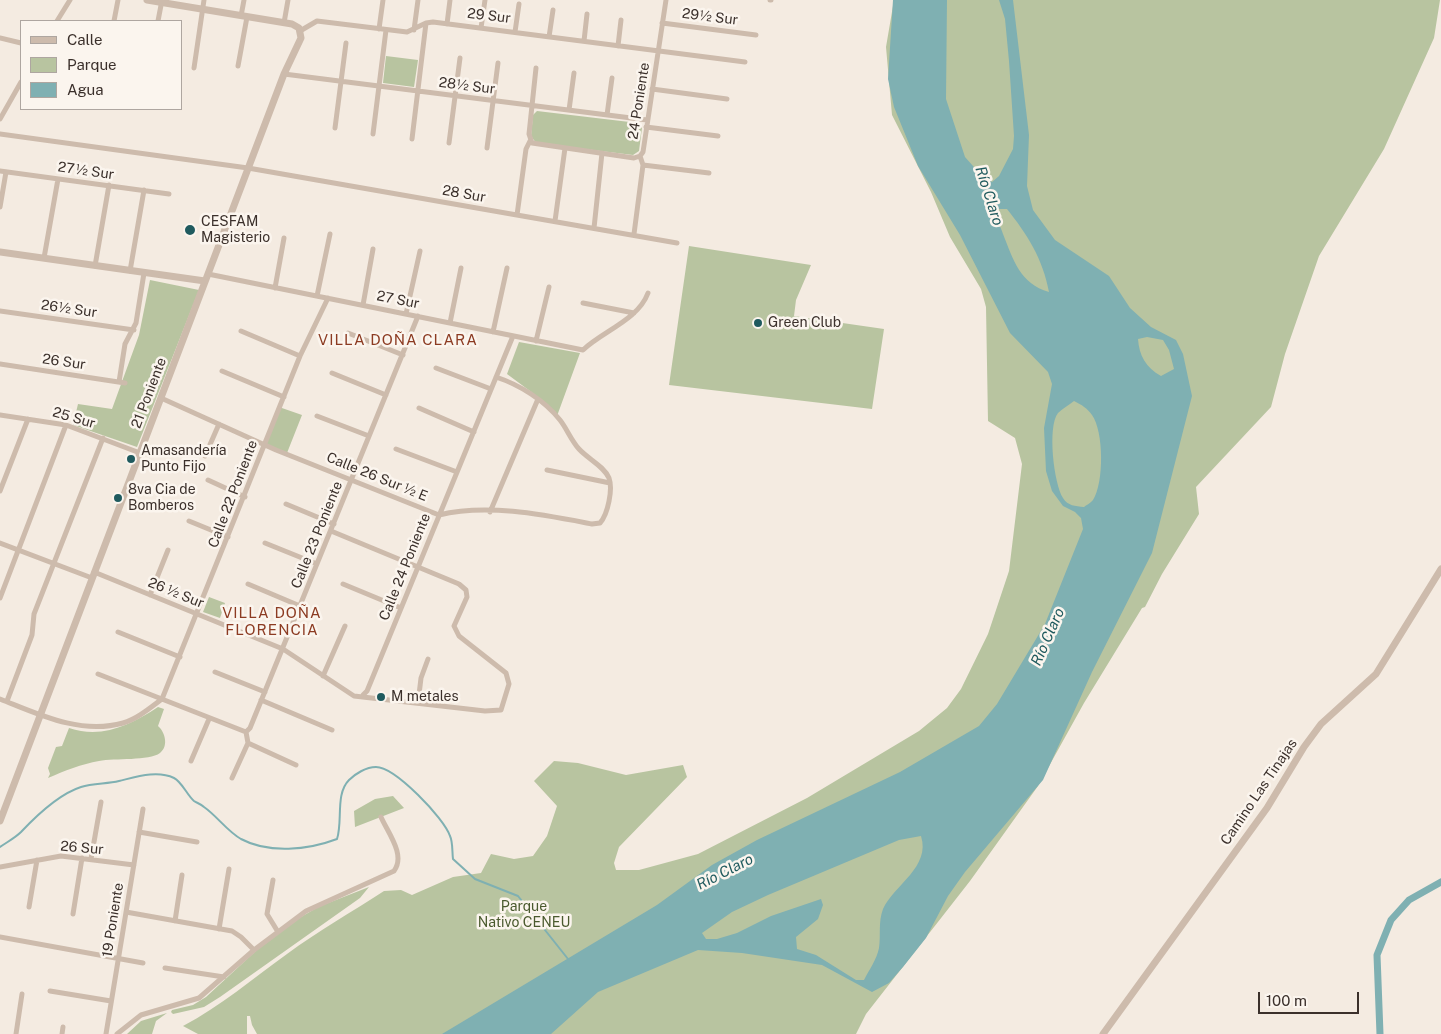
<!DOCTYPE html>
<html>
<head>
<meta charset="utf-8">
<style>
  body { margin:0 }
  #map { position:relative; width:1441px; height:1034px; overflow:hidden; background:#f4ebe1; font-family:"Public Sans",sans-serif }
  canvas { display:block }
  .legend { position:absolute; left:20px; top:20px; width:162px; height:90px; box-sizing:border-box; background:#fbf5ee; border:1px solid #aea6a0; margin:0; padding:6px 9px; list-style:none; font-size:15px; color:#3b302b }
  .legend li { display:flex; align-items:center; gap:10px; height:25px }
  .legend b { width:25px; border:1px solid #aea6a0 }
  .scale { position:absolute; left:1258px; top:992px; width:101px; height:22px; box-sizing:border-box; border:2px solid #3b302b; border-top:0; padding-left:6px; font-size:15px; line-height:18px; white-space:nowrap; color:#3b302b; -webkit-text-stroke:4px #fbf5ee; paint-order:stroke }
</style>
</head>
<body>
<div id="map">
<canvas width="1441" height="1034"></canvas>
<ul class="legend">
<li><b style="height:6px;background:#cdbbac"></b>Calle</li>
<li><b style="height:14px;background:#b8c4a0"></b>Parque</li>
<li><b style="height:14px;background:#7fb0b2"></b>Agua</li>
</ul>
<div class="scale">100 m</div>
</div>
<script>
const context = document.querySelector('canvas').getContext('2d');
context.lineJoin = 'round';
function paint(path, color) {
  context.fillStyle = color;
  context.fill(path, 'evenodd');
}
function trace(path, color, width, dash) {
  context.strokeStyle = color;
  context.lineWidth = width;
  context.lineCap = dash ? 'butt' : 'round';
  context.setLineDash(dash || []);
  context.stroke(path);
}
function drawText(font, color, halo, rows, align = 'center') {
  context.font = font + ' "Public Sans",sans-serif';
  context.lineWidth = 5;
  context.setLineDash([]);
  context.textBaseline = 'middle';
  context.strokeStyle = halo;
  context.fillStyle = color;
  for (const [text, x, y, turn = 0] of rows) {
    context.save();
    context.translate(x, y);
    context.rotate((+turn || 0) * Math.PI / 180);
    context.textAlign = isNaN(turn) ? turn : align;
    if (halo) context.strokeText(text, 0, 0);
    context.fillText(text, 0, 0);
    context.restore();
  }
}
const green = new Path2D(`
  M 894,0 L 1440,0 L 1434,38 L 1384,149 L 1319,256 L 1285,354 L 1271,407 L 1196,487 L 1199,514 L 1162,574 L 1145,607 L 1142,608 L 1084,703 L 1038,786 L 970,881 L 866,1014 L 856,1034 L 257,1034 L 252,1025 L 250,1016 L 247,1016 L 247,1034 L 198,1034 L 183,1026 C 221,1006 252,979 287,954 C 318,931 352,912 384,891 L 401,890 L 412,895 L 453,877 L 481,873 L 491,854 L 514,859 L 533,856 L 547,836 L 557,806 L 534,781 L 554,761 L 578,763 L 626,775 L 683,765 L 687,777 L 619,847 L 614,863 L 616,870 L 639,870 L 698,854 L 807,798 L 919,731 L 947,708 L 961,689 L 988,634 L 1009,571 L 1022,464 L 1015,438 L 988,421 L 986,307 L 981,289 L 950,237 L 931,192 L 892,115 L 886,47 Z
  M 386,56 L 418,60 L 414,87 L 383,83 Z
  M 537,111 L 638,123 L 642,128 L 639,151 L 633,155 L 536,143 L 531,136 L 533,115 Z
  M 689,246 L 811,265 L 796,300 L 794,316 L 884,329 L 872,409 L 669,385 Z
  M 150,280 L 199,290 L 137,447 L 73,425 L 78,404 L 112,409 L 139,335 Z
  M 519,342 L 580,353 L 557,416 L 534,394 L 507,374 Z
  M 279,407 L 302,415 L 287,453 L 266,445 Z
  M 209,597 L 225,603 L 220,618 L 203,612 Z
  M 158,707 L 164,709 L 158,726 C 165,732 169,746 160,753 C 149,761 115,758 99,761 C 82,764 64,771 48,778 L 50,774 L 48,768 L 56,747 L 62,746 L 69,728 C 102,739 131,725 158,707 Z
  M 393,796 L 404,808 L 355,827 L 354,811 L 375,799 Z
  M 369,887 L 360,898 L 220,997 L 204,1007 L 173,1014 L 171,1012 L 172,1010 L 193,1005 L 206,997 L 259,948 L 301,917 L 318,907 Z
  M 167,1013 L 156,1021 L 152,1034 L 127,1034 L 141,1021 Z`);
const water = new Path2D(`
  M 893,0 L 947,0 L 946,99 L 965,157 L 981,175 L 992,182 L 999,176 L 1013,149 L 1014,136 L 1009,61 L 1005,19 L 999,0 L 1013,0 L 1029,135 L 1027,186 L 1033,210 L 1055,240 L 1109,276 L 1130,308 L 1151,327 L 1176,340 L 1183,354 L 1192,396 L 1152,553 L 1092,672 L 1043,780 L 965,872 L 948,896 L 926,938 L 903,967 L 889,983 L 872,992 L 822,965 L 742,953 L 698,950 L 598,992 L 551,1034 L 442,1034 L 657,905 L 712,865 L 757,840 L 900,772 L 979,726 L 997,704 L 1045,624 L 1083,529 L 1081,518 L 1075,512 L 1063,506 L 1052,491 L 1046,471 L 1044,428 L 1052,384 L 1048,372 L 1010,333 L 960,235 L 918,166 L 894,107 L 888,79 ZM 998,209 L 1007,209 C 1027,234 1043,259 1049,292 C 1020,284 1013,259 1003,234 C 1000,224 995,220 998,209 ZM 1147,337 L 1163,340 L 1169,350 L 1174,369 L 1161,376 C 1146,368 1139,355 1138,339 ZM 1074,401 C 1082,405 1087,408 1092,415 C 1104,432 1104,483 1093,500 C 1091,503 1086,505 1084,507 C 1075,506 1068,506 1063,498 C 1054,484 1047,427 1058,413 C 1062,409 1069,405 1074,401 ZM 921,836 C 931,867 894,885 883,909 C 878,922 881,935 879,948 C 877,959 869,970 864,980 L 856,980 L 816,955 L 797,949 L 796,937 L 818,919 L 823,905 L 821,899 L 771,916 L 737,933 L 717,939 L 706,939 L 702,933 L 732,912 L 768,895 L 899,840 Z`);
const stream = new Path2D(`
  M 0,847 C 7,842 15,838 21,832 C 37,815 59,794 81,787 C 93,783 107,784 119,781 C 136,777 157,770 174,778 C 182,782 187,795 194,801 C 197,803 201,804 204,807 C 217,816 227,831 241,839 C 269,854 308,850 337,839 C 343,821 335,794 349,780 C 355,774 366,767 376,767 C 395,767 444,818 450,836 C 453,842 452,852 453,859 L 475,879 L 518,896 L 568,959`);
const canal = new Path2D(`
  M 1380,1034 L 1377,955 L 1391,920 L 1409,900 L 1441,882`);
const minor = new Path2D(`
  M 770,0 L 771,0
  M 241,16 L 244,0
  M 57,21 L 70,0
  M 114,21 L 118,0
  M 158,21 L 162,0
  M 284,23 L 288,0
  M 662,23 L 756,35
  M 447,24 L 450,0
  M 481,28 L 485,0
  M 379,29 L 383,0
  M 414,30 L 418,0
  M 300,31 L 317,21 L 407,32 L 426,23 L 433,22 L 745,62
  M 515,32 L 519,4
  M 549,37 L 553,10
  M 0,38 L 21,43
  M 584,41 L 587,14
  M 618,46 L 621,20
  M 238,66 L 247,17
  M 194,68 L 204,0
  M 536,68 L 529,134 L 532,143 L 634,158 L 640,156
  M 284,74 L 647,120
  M 652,89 L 727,99
  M 569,110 L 574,73
  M 607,115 L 612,78
  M 0,119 L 21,82
  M 646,127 L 718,136
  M 335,128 L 346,43
  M 0,134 L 248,168 L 677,243
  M 373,134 L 386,30
  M 412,139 L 426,23
  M 449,143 L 460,58
  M 487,148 L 498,63
  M 643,165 L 709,173
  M 0,171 L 169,194
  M 0,207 L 6,172
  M 517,215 L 526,149 L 530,141
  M 555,221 L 565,148
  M 594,228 L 602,153
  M 634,234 L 643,165 L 640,156 L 643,152 L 666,0
  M 44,258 L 58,179
  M 95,266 L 109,185
  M 130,271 L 144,190
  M 208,274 L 583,350 C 603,331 638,320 648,293
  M 275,288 L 284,238
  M 317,296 L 330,234
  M 583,303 L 634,313
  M 363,305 L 373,249
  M 0,311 L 134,330
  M 406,314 L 420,251
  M 450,323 L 461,268
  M 241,331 L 300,356
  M 493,332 L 507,268
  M 348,333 L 403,355
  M 536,341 L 549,287
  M 0,364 L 125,383
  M 436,368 L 491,389
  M 222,371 L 284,397
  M 332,373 L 386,395
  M 119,382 L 125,344 L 136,323 L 144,273
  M 161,398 L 276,450 L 439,515 C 487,503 545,515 592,524 L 600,523 C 608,514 613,489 609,478 C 604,466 588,459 579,449 C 571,440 567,429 560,420 C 544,400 520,385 496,377
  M 419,408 L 474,432
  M 0,415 L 66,425 L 140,453
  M 317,416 L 369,436
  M 396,449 L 457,472
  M 205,456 L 219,424
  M 547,470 L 610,483
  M 208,480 L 245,497
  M 0,491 L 28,419
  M 286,504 L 334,524
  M 490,512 L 538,399
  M 189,521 L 228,537
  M 0,543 L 92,578
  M 265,543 L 317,564
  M 94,572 L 283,649 L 354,696 L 485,711 L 501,710 L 509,684 L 506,673 L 459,636 L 454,626 L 467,597 L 466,590 L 459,584 L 331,531
  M 248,584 L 300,606
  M 343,584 L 401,608
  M 150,595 L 168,550
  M 0,598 L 66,425
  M 118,632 L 180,657
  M 215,672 L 265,692
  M 98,674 L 246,732
  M 323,676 L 345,626
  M 363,695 L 367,691 L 513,336
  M 0,699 C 38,714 80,735 123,723 C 137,719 150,708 162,699
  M 162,699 L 300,356 L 328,298
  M 261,700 L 332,730
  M 7,701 L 32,635 L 34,614 L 103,438
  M 418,703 L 421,678 L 428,659
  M 246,732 L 250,728 L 418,316
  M 246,732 L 248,743 L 296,765
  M 191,761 L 209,719
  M 232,778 L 248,743
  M 139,832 L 197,842
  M 91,859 L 101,802
  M 0,867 L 61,856 L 134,865
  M 273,880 L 267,914 L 278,932
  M 29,907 L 37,860
  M 126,912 L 232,931 L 241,937 L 254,950
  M 73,914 L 82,858
  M 175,921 L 182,875
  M 219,929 L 229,869
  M 0,937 L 143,963
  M 165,968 L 224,977
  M 50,991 L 111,1001
  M 16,1034 L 22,994
  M 62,1034 L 63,1027
  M 106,1034 L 143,809
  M 117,1034 L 141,1015 L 199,998 L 254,950 L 306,911 L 394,871 C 406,855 388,833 381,817`);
const tertiary = new Path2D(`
  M 0,252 L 205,281
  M 0,821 L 284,74 L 301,38 L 299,28 L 292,24 L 147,0
  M 1103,1034 L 1267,808 L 1304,747 L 1321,724 L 1376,674 L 1441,569`);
const markers = [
  [190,230,6,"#1f5a5e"],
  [758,323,5,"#1f5a5e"],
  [131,459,5,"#1f5a5e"],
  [118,498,5,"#1f5a5e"],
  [381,697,5,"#1f5a5e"]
];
const streetNames = [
  ["29 Sur",489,16,7],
  ["29½ Sur",710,17,7],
  ["28½ Sur",467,86,7],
  ["24 Poniente",639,101,-81],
  ["27½ Sur",86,171,8],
  ["28 Sur",464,194,10],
  ["27 Sur",398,300,11],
  ["26½ Sur",69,309,8],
  ["26 Sur",64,362,8],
  ["21 Poniente",149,393,-69],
  ["25 Sur",74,418,16],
  ["Calle 26 Sur ½ E",377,477,22],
  ["Calle 22 Poniente",233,494,-69],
  ["Calle 23 Poniente",317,535,-68],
  ["Calle 24 Poniente",405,567,-68],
  ["26 ½ Sur",176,593,22],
  ["Camino Las Tinajas",1259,792,-56],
  ["26 Sur",82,848,5],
  ["19 Poniente",113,920,-81]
];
const poiNames = [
  ["CESFAM",201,222],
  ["Magisterio",201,238],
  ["Green Club",768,323],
  ["Amasandería",141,451],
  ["Punto Fijo",141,467],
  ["8va Cia de",128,490],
  ["Bomberos",128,506],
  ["M metales",391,697]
];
const parkNames = [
  ["Parque",524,907],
  ["Nativo CENEU",524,923]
];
const waterNames = [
  ["Río Claro",989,196,72],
  ["Río Claro",1048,637,-66],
  ["Río Claro",725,872,-27]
];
const neighbourhoodNames = [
  ["VILLA DOÑA CLARA",398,340],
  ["VILLA DOÑA",272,613],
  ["FLORENCIA",272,630]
];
paint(green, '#b8c4a0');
paint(water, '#7fb0b2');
trace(stream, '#7fb0b2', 2);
trace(canal, '#7fb0b2', 7);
trace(minor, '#cdbbac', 5);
trace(tertiary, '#cdbbac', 7);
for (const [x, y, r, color] of markers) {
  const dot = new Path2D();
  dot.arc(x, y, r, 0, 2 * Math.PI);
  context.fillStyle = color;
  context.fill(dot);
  trace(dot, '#fbf5ee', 2);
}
drawText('14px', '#3b302b', '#fbf5ee', streetNames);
drawText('14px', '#3b302b', '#fbf5ee', poiNames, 'left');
drawText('14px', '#4a5a2e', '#fbf5ee', parkNames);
drawText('italic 15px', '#1f5a5e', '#fbf5ee', waterNames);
context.letterSpacing = '1px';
drawText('15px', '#8c3b22', '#fbf5ee', neighbourhoodNames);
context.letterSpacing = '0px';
</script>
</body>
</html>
